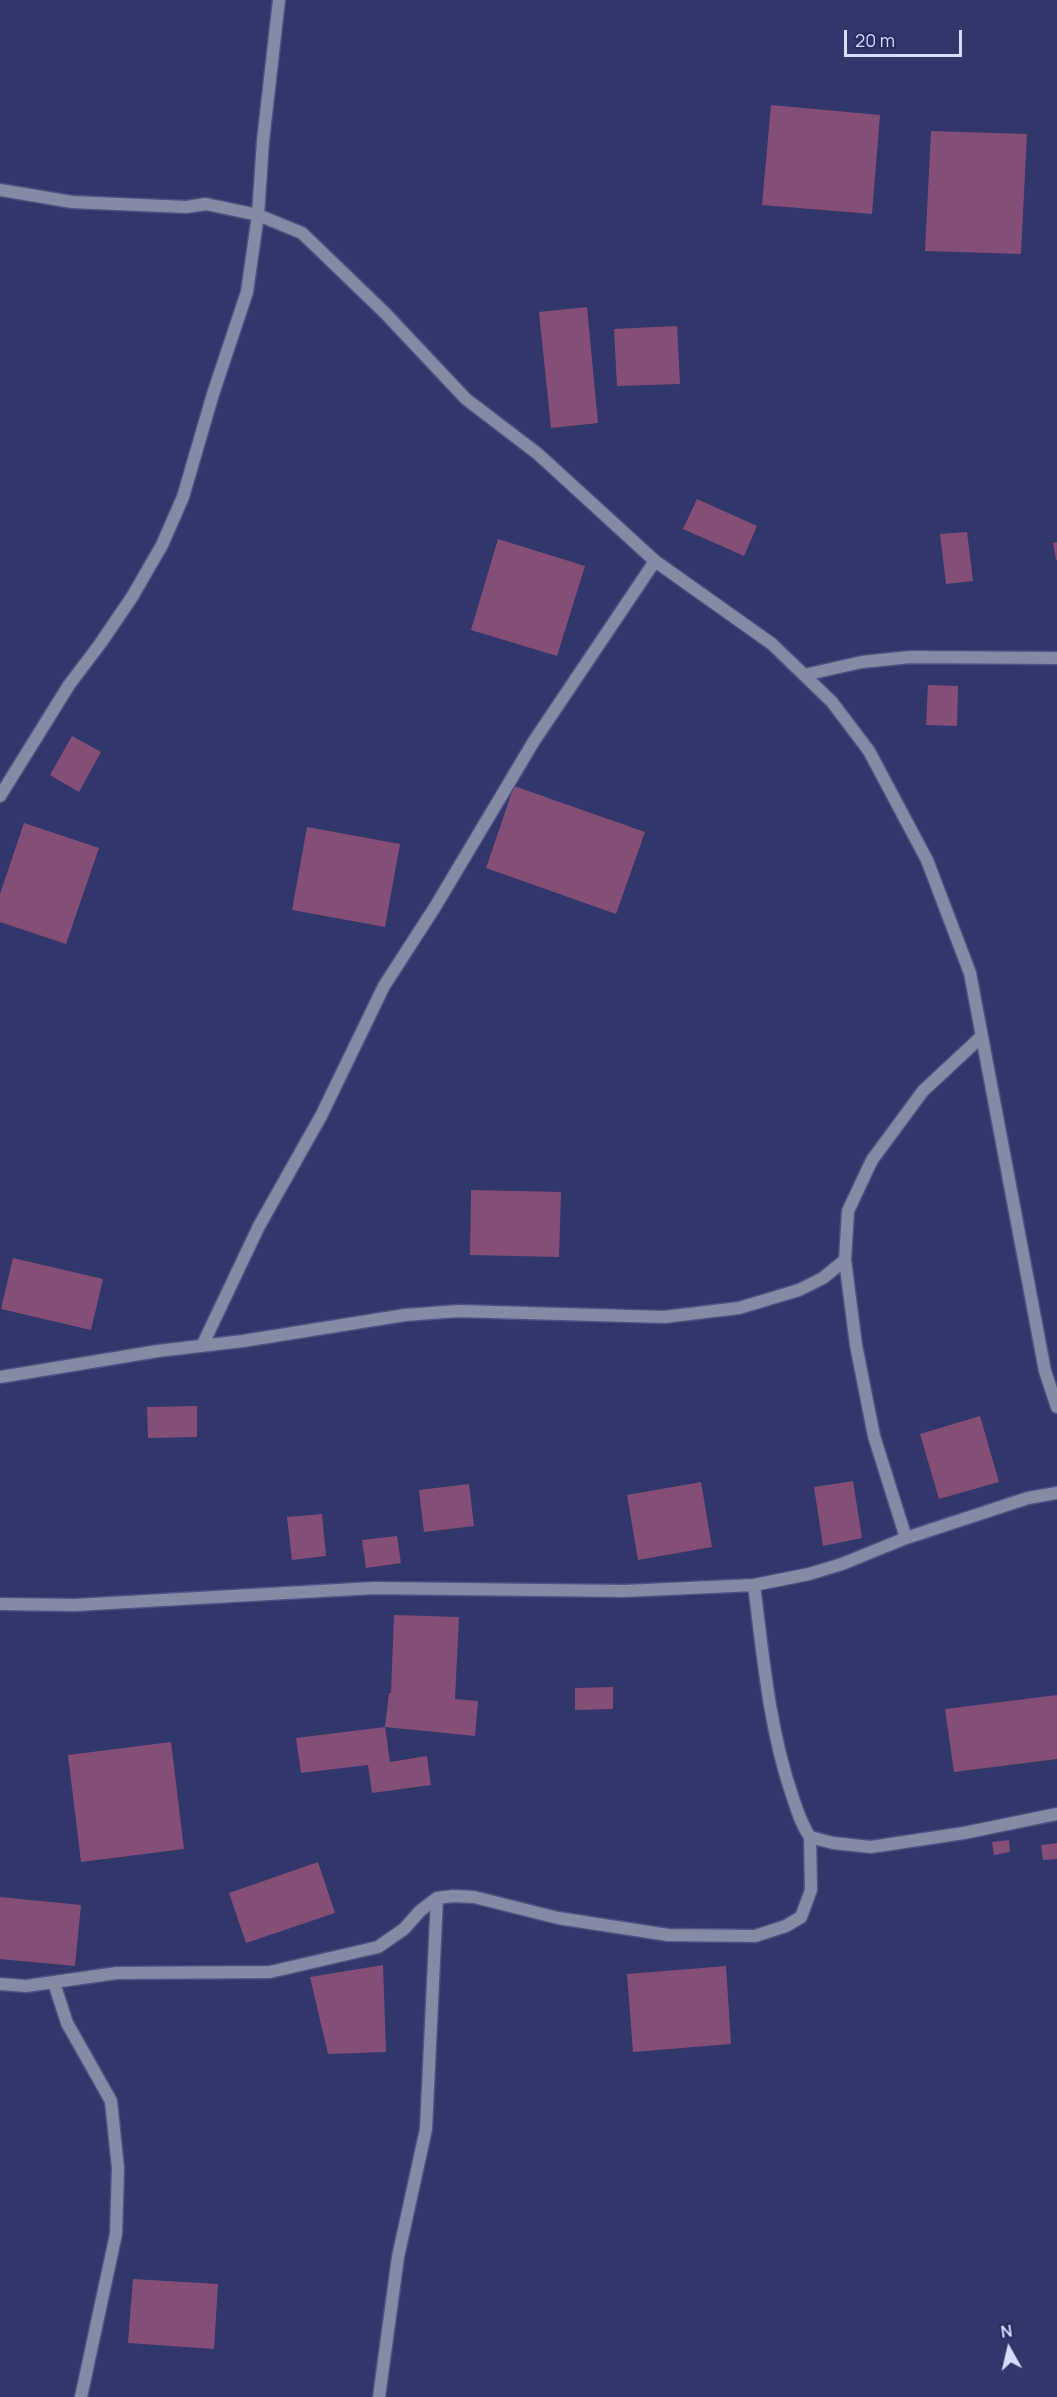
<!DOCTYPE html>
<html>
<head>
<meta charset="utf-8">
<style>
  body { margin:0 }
  #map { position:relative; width:1057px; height:2397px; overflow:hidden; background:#31366b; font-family:Manrope,sans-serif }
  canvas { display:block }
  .north { position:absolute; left:979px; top:2319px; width:60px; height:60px; -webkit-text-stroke:4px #272b5f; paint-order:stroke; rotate:352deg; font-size:16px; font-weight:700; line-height:24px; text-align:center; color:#d7ddfe }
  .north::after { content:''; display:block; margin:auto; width:21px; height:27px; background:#d7ddfe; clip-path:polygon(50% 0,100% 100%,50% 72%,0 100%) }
  .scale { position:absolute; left:844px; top:30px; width:118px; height:27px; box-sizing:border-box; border:3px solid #d7ddfe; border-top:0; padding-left:8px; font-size:18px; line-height:21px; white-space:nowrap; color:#d7ddfe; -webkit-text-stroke:4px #272b5f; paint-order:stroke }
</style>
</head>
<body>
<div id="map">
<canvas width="1057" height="2397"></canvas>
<div class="north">N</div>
<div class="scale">20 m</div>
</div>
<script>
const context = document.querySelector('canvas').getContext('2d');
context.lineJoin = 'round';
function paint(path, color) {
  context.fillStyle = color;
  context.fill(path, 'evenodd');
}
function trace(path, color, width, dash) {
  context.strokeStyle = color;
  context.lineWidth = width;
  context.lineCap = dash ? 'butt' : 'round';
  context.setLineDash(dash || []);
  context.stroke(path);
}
const building = new Path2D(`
  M 771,105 L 880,115 L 872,214 L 762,205 Z
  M 931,131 L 1027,134 L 1021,254 L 925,251 Z
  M 587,307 L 598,423 L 551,428 L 539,312 Z
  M 677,326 L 680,384 L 617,386 L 614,329 Z
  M 697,499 L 757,526 L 744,556 L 683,529 Z
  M 967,532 L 973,581 L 946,584 L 940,534 Z
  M 498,539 L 585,566 L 557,656 L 471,630 Z
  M 1057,542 L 1057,560 L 1056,560 L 1053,543 Z
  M 928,685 L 958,686 L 957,726 L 926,725 Z
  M 72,736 L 101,752 L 79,792 L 50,775 Z
  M 514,786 L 645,832 L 616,914 L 486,868 Z
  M 24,823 L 99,848 L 66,944 L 0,922 L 0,894 Z
  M 307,827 L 400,844 L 385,927 L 292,910 Z
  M 471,1190 L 561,1192 L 559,1257 L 470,1255 Z
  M 13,1258 L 103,1279 L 91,1330 L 1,1309 Z
  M 197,1406 L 197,1437 L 148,1438 L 147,1407 Z
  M 980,1416 L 999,1482 L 939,1499 L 920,1434 Z
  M 853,1481 L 862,1538 L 823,1546 L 814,1487 Z
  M 701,1482 L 712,1547 L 638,1560 L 627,1495 Z
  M 469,1484 L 474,1526 L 424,1532 L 419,1490 Z
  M 322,1514 L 326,1556 L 292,1560 L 287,1517 Z
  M 397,1536 L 401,1563 L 366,1568 L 362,1540 Z
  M 394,1615 L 459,1617 L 455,1699 L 478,1701 L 475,1736 L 385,1727 L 389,1693 L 391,1693 Z
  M 613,1687 L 613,1709 L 575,1710 L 575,1688 Z
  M 1057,1695 L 1057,1759 L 954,1772 L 945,1709 Z
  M 385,1727 L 390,1762 L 427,1756 L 431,1785 L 372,1793 L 368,1765 L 301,1773 L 296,1738 Z
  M 171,1742 L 184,1849 L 81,1862 L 68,1755 Z
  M 1009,1840 L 1010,1852 L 994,1855 L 992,1842 Z
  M 1057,1843 L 1057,1859 L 1043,1860 L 1041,1845 Z
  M 318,1862 L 335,1913 L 246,1943 L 229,1893 Z
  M 0,1897 L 81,1905 L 75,1966 L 0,1959 Z
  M 383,1965 L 386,2052 L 328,2054 L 310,1977 Z
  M 726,1966 L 731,2044 L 633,2052 L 627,1974 Z
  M 133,2279 L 218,2284 L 214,2349 L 128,2343 Z`);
const minor = new Path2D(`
  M 0,190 L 72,202 L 186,207 L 206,204 L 258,215 L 302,233 L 385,313 L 466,399 L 538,454 L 655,561 L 772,644 L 832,702 L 869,751 L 927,860 L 970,973 L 1045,1371 L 1057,1407
  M 804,675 L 862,662 L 910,657 L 1057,658
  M 0,796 L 69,685 L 100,644 L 132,597 L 162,545 L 183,497 L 213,394 L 247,292 L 258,215 L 263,141 L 279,0
  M 202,1346 L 259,1226 L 321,1116 L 384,986 L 435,907 L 534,741 L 655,561
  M 0,1377 L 158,1351 L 243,1341 L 405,1315 L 458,1311 L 664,1317 L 739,1308 L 799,1290 L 823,1278 L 845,1260
  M 906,1538 L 874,1436 L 856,1345 L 845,1260 L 848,1211 L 872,1160 L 923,1091 L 982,1036
  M 754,1585 C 763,1655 769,1728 792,1795 C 797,1810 801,1824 810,1837 L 833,1843 L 871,1847 L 964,1833 L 1057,1814
  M 0,1604 L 75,1605 L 374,1588 L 625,1591 L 754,1585 L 809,1574 L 842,1564 L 906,1538 L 1028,1498 L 1057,1493
  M 54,1983 L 67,2023 L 111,2101 L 118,2168 L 116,2234 L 81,2397
  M 0,1984 L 26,1986 L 117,1973 L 270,1972 L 378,1947 L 404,1929 L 420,1911 L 437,1898 L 453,1896 L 474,1897 L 558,1918 L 668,1935 L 755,1936 L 786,1926 L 801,1917 L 811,1890 L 810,1837
  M 379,2397 L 398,2257 L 426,2129 L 437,1898`);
paint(building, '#854e77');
trace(minor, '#4c5183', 15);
trace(minor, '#858aa5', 12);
</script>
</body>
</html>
